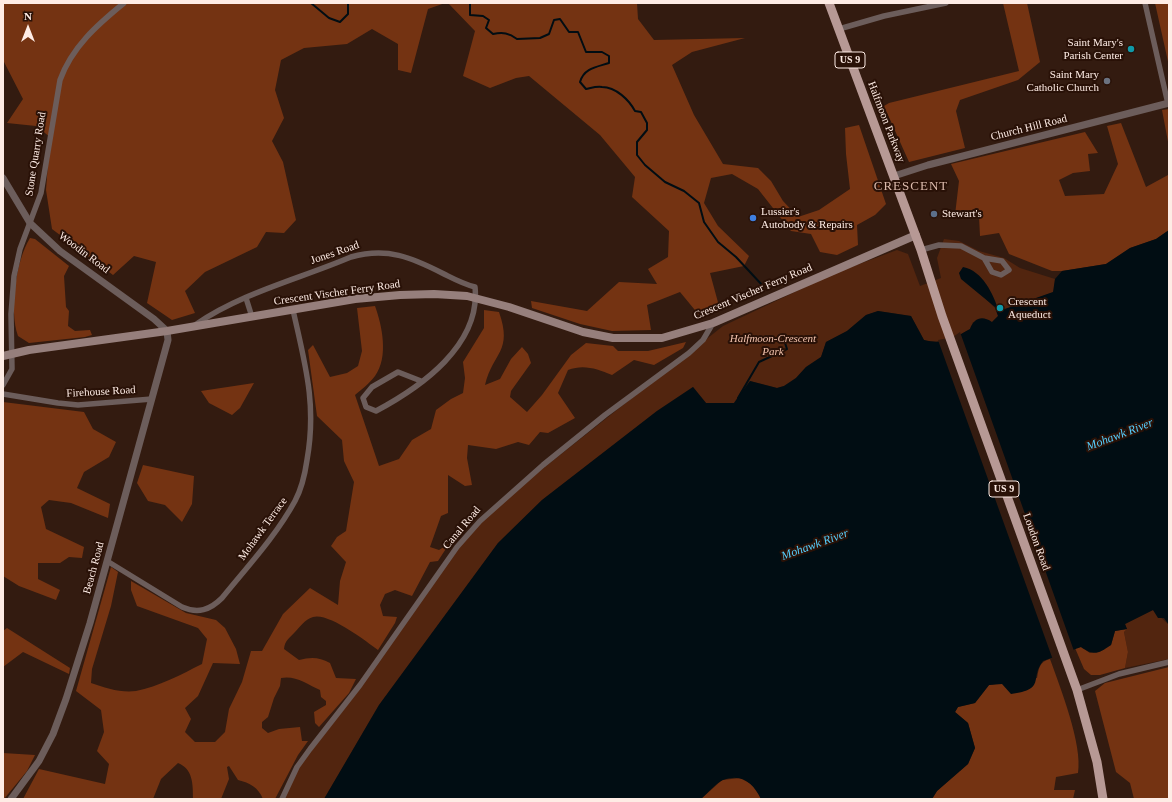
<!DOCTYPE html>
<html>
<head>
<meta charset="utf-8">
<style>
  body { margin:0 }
  #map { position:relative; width:1172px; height:802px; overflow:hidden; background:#331b10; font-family:Georgia,serif }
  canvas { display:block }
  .frame { position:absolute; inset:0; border:4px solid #feece5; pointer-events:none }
  .north { position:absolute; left:8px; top:8px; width:40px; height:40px; -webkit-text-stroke:3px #291107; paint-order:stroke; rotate:0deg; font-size:11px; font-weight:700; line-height:16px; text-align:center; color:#feece5 }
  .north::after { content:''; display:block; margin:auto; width:14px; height:18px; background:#feece5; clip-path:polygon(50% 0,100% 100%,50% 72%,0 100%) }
</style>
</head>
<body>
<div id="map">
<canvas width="1172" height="802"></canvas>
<div class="frame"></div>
<div class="north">N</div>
</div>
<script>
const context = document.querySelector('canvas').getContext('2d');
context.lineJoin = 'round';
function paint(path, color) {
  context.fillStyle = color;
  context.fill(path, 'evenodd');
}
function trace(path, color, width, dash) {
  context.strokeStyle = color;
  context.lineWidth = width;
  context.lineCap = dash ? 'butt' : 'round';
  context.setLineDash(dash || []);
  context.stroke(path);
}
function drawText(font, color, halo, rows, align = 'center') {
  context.font = font + ' Georgia,serif';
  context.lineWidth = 4;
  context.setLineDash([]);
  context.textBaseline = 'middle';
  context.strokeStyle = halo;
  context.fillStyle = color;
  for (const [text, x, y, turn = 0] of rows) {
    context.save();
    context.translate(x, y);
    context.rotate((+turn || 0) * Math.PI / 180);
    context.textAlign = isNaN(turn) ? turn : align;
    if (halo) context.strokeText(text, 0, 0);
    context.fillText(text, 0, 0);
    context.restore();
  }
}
const green = new Path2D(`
  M 944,239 L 959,241 L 979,251 L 1004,258 L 1020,268 L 1055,279 L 1054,292 L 998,312 L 986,284 L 987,300 L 995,308 L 998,316 L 992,322 L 973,322 L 970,329 C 954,338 943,345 924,340 L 911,316 L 878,311 L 866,315 L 847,331 L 826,342 L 821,357 L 806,367 L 796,378 L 784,386 L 777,388 L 750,381 L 744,387 L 734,403 L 706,403 L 693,387 L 657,411 L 542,500 L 498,543 L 379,705 L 324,799 L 282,799 L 297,767 L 457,547 L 488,512 L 723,326 L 835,273 L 897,250 L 908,254 L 920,286 L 941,278 L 937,258 Z
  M 1153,610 L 1169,625 L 1169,659 L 1125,668 L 1128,652 L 1124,632 L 1127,629 L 1125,624 Z`);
const forest = new Path2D(`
  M 3,3 L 445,3 L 428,9 L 411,73 L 398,70 L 398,44 L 372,29 L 347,44 L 304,48 L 281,60 L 275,90 L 284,118 L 272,141 L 283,162 L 296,220 L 284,233 L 266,232 L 257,247 L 205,272 L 185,291 L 195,313 L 172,320 L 147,303 L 156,262 L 134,256 L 113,275 L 52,229 L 46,190 L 50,137 L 36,126 L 7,123 L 23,99 L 3,60 Z
  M 448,3 L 637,3 L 638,19 L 654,40 L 745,38 L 692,52 L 672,65 L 694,115 L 723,164 L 758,168 L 771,181 L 783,201 L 798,217 L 819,210 L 850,189 L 846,154 L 845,128 L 859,125 L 886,204 L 875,215 L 857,225 L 858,245 L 837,255 L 820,252 L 811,234 L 791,231 L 758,189 L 732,174 L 711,178 L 704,203 L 718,226 L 749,256 L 744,266 L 710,273 L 719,306 L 699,315 L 680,292 L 647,305 L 651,330 L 612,331 L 580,324 L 532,308 L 531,301 L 587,311 L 619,282 L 657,284 L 648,269 L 668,257 L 669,231 L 632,197 L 635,177 L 600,135 L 529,76 L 516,78 L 490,88 L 463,76 L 475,31 Z
  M 1003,3 L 1027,3 L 1040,62 L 1018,80 L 960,100 L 956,111 L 965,148 L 909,162 L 884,106 L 889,103 L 1019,71 Z
  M 1155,3 L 1169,3 L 1169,66 Z
  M 1169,109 L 1169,147 L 1162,110 Z
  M 1121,123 L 1146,187 L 1168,175 L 1169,171 L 1169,230 L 1156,239 L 1130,248 L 1106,264 L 1062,271 L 1052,271 L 1009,254 L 999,233 L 980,236 L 979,216 L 955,215 L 959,181 L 951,164 L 1085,132 L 1098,153 L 1088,154 L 1090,171 L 1073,173 L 1059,180 L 1065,196 L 1104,194 L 1118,164 L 1107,126 Z
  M 30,238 L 35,239 L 69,266 L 64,276 L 66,307 L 69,311 L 68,326 L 75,331 L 90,330 L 92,335 L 85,337 L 29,343 L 18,336 C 9,310 16,260 30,238 Z
  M 375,306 C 382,325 389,357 375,376 C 370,383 362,389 355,395 L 379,466 L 399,459 L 412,440 L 431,429 L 436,410 L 451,399 L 463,393 L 465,378 L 463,362 L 484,328 L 484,310 L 499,312 C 513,352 493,352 485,385 L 500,379 L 511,359 L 522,347 L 528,354 L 531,363 L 511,391 L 510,397 L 527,412 L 542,395 L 571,355 L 586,343 L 613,346 L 618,351 L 648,351 L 686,342 L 683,348 L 654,365 L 634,360 L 612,375 C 597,369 584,364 568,370 L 558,393 L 575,418 L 548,433 L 540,432 L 529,445 L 518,442 L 496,449 L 468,445 L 467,458 L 472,485 L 465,486 L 448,475 L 448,513 L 441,516 L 430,547 L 439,550 L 449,544 L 438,561 L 430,562 L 412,596 L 395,590 L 385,594 L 380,605 L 383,616 L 397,617 L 395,623 L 378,650 C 366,641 328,612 313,617 C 304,620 301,626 295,632 C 289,639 285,640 284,649 L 299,660 C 311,657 319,657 330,663 L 336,678 L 356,679 L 349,693 L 319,727 L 315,723 L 314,712 L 326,705 L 326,701 L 321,697 L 320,690 C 307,684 295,675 281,678 L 280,686 L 274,698 L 268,717 L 262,722 L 262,728 L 268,733 L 279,729 L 300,727 L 302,741 L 308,741 L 298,755 L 275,799 L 263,799 C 258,787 250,783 238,780 L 229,766 L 227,767 L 229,779 L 221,799 L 193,799 C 193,784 193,769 178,763 L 161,779 L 153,799 L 23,799 L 39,769 L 105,784 L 109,764 L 97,751 L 104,732 L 101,710 L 76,691 L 111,567 L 118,572 L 111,606 L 92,669 L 91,683 C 105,688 121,693 136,691 C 158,687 182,674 202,664 L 207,639 L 198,628 L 137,606 L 131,590 L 131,581 L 186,613 L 216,620 L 225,628 L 236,649 L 240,664 L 213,663 L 198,696 L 185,708 L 191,719 L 185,732 L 195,742 L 215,742 L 225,732 L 229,709 L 242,682 L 251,651 L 262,651 L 283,614 L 310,588 L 338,605 L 340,581 L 346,562 L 331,546 L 337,537 L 346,531 L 354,482 L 344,461 L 342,440 L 317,416 L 308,350 L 313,345 L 330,377 L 347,373 L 358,366 L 362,351 L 357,308 Z
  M 254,383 L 240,408 L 232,415 L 209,403 L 201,391 Z
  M 3,402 L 84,412 L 93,429 L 116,442 L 109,457 L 84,472 L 77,488 L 110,504 L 108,518 L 71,503 L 49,500 L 41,507 L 46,529 L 84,547 L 82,558 L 69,557 L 60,563 L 38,563 L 38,579 L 60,590 L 56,600 L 19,586 L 3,576 Z
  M 143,465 L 194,476 L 192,504 L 182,522 L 165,505 L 148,501 L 137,483 Z
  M 7,628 L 70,668 L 69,674 L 23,652 L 3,667 L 3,631 Z
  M 1127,629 L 1124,632 L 1128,652 L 1125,668 L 1100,675 L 1091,675 L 1084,669 L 1075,648 L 1081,647 L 1090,653 L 1111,645 L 1115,631 Z
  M 1050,659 C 1060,687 1083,745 1078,773 L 1056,777 L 1054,790 L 1075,790 L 1073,799 L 932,799 L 937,791 L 968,764 L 975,748 L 968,723 L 955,712 L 958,707 L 975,703 L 989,685 L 1037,678 C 1039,668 1039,662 1050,659 Z
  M 1169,667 L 1169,799 L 1134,799 L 1130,783 L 1116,772 L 1095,691 L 1105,683 Z
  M 3,753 L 35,755 L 27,771 L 4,799 Z
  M 740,778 L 755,786 L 761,799 L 701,799 L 722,780 Z`);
const water = new Path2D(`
  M 1169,230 L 1169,625 L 1164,618 L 1158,618 L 1153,610 L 1125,624 L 1127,629 L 1115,631 L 1111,645 C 1098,654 1094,656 1081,647 L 1043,661 C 1029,679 1047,689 1011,694 L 1002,684 L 989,685 L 975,703 L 958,707 L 955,712 L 968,723 L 975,748 L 968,764 L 937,791 L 932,799 L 761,799 C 753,783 742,773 723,780 C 716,783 707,794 701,799 L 324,799 L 379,705 L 498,543 L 542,500 L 657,411 L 693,387 L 706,403 L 734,403 L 750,381 L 777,388 L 784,386 L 796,378 L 806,367 L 821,357 L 826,342 L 847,331 L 866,315 L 878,311 L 911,316 L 924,340 C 943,345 954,338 970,329 C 974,318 982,315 992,322 L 998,316 L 995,307 L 961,279 L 959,273 L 963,267 C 983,271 993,294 999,311 L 1053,292 L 1055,279 L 1062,271 L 1106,264 L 1130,248 L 1156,239 Z`);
const pier = new Path2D(`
  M 960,332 L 1074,651 L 1053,660 L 938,340 L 953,337 Z`);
const stream = new Path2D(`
  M 311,3 L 329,18 L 340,22 L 348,14 L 348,3
  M 470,3 L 470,15 L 483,16 L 489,20 L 486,28 L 493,34 C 503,32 509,33 517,39 L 540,38 L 549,34 L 554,20 L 560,19 L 569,32 L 578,32 L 586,52 L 602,52 L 609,56 L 609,63 C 597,67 584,68 580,82 L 586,89 C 591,88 597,86 602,87 C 616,87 629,100 635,111 L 641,112 L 647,123 L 647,130 L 637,142 L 637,155 L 645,165 L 665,182 L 684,191 L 699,203 L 704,222 L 718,242 L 736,257 L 763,286
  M 738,398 L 759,362 L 787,349 L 783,337`);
const minor = new Path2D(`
  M 1145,3 L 1168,104
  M 839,29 L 884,16 L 946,3
  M 921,250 L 939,245 L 961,246 L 984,258 L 1002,261 L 1009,270 L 1001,275 L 992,272 L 984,258
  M 246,298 L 252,317
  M 195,325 C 241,293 299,279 351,257 C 387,247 411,257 444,274 C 454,279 463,284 475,287 C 481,345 421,387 376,411 L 366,407 L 363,398 L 372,387 L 398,372 L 421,381
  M 3,385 L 12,369 L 11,314 L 14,276 L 20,249 L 41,193 L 60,80 C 72,47 97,25 124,3
  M 3,394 L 58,403 L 78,405 L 152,399
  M 107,561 L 182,607 C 198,614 210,610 222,598 C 247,567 276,536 295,501 C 302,488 305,474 307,460 C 317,404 305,364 293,310
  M 1077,690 L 1119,674 L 1169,662
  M 282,799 L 297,767 L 310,749 L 360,685 L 457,547 L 480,521 L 543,465 L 605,415 L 689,353 L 703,340 L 713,323`);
const tertiary = new Path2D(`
  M 894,176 L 928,165 L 1169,103
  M 3,178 L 30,223 L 60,251 L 154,319 L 167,331 L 168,340 L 90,623 L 66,699 L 53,734 L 39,761 L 11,799`);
const secondary = new Path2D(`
  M 3,356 L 29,350 L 167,331 L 355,299 L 400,295 L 434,294 L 467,296 L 509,307 L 583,332 L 613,338 L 662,338 L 713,323 L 916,235`);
const primary = new Path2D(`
  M 829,3 L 921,250 L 942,316 L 1077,690 L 1097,762 L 1103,799`);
const markers = [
  [1131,49,4,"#0f9aa8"],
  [1107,81,4,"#6b7280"],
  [934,214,4,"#5c6f8a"],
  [753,218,4,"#3f7fe0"],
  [1000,308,4,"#0f9aa8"]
];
const shields = [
  [850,60,30],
  [1004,489,30]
];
const shieldNames = [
  ["US 9",850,60],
  ["US 9",1004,489]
];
const poiNames = [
  ["Saint Mary's",1123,43,"right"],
  ["Parish Center",1123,56,"right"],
  ["Saint Mary",1099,75,"right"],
  ["Catholic Church",1099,88,"right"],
  ["Lussier's",761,212],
  ["Autobody & Repairs",761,225],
  ["Stewart's",942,214],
  ["Crescent",1008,302],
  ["Aqueduct",1008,315]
];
const streetNames = [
  ["Halfmoon Parkway",886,122,69],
  ["Church Hill Road",1029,128,-14],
  ["Stone Quarry Road",36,154,-81],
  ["Woodin Road",84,253,37],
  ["Jones Road",335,253,-19],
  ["Crescent Vischer Ferry Road",753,292,-23],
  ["Crescent Vischer Ferry Road",337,293,-8],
  ["Firehouse Road",101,392,-3],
  ["Canal Road",462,528,-50],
  ["Mohawk Terrace",263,529,-54],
  ["Loudon Road",1036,542,70],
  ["Beach Road",94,568,-75]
];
const parkNames = [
  ["Halfmoon-Crescent",773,339],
  ["Park",773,352]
];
const waterNames = [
  ["Mohawk River",1120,435,-21],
  ["Mohawk River",815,545,-20]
];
const quarterNames = [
  ["CRESCENT",911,187]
];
paint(green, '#52250f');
paint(forest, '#743312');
paint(water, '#010d13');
paint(pier, '#331b10');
trace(stream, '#010d13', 2);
trace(minor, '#6c5d5b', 5.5);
trace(tertiary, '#6c5d5b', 7);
trace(secondary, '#967f7c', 8);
trace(primary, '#b79995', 9);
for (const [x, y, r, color] of markers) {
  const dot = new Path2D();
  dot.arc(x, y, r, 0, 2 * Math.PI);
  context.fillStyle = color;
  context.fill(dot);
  trace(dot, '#291107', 1.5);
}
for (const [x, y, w] of shields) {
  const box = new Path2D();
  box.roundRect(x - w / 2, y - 8, w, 16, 3);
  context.fillStyle = '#291107';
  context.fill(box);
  trace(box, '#feece5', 1);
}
drawText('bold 10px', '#feece5', null, shieldNames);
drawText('11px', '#feece5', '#291107', poiNames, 'left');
drawText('11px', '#feece5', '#291107', streetNames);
drawText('italic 11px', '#f4c4af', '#291107', parkNames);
drawText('italic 12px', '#56cffe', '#291107', waterNames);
context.letterSpacing = '1px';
drawText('13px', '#dbbaac', '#291107', quarterNames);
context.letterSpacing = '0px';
</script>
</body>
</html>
